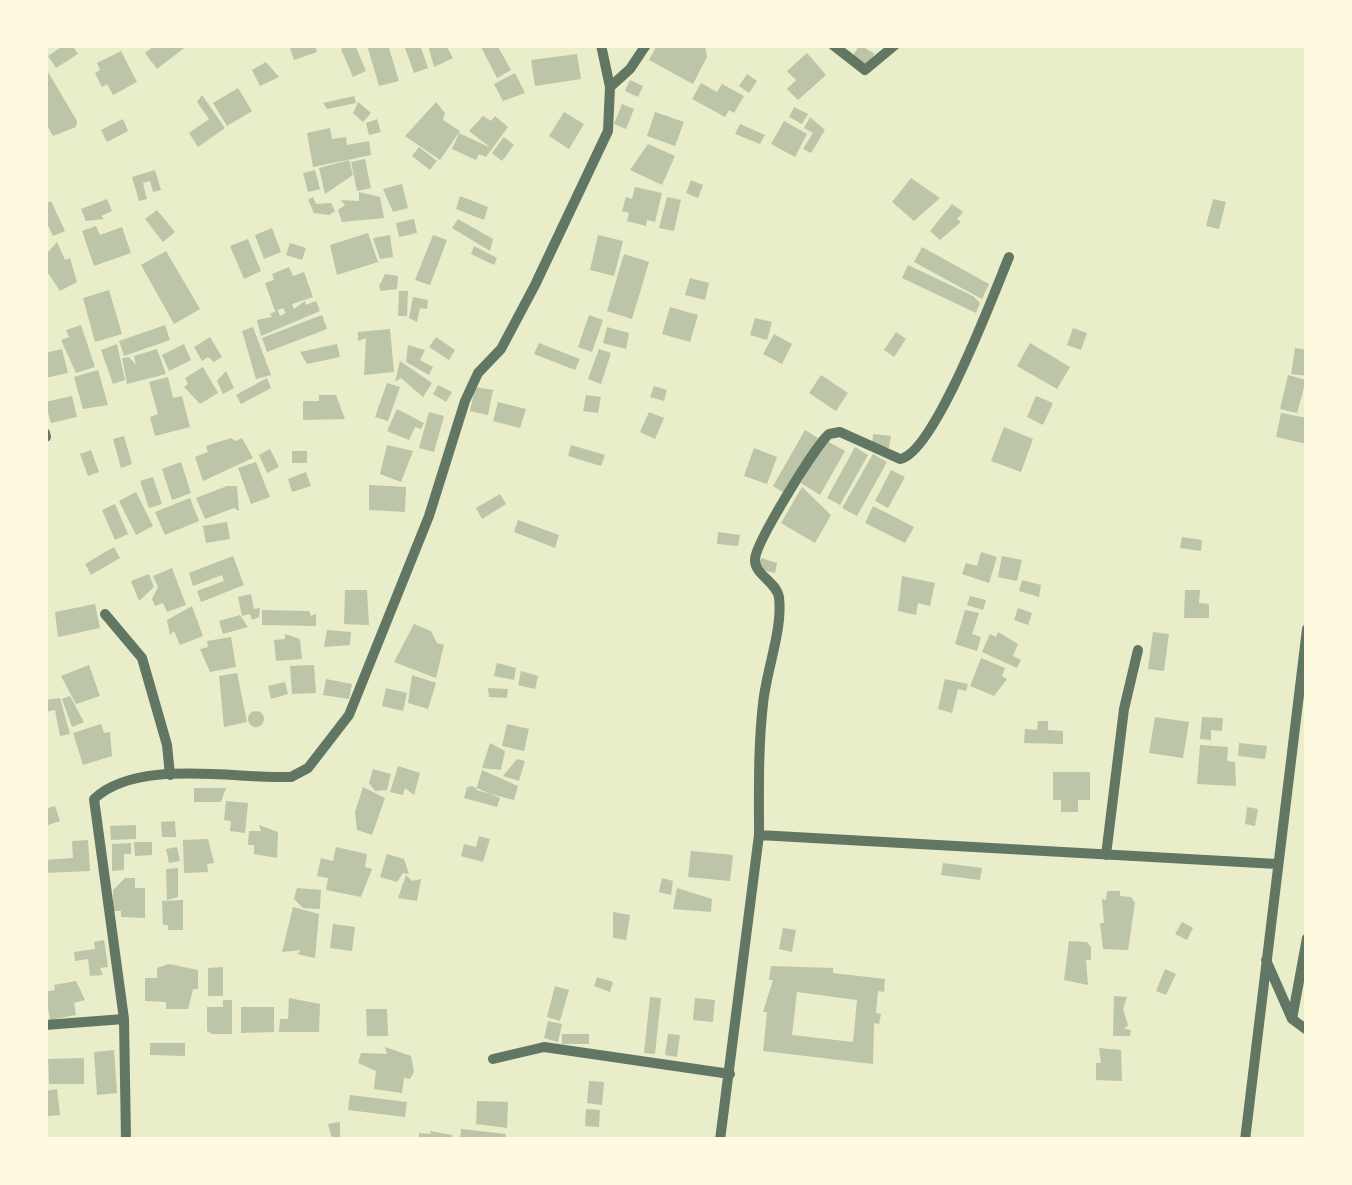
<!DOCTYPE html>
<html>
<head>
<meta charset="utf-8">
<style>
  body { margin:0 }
  #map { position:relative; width:1352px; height:1185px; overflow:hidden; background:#e9edc9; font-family:"Public Sans",sans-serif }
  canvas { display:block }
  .frame { position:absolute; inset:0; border:48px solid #fefae0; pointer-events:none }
</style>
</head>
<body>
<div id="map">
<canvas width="1352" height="1185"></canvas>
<div class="frame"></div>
</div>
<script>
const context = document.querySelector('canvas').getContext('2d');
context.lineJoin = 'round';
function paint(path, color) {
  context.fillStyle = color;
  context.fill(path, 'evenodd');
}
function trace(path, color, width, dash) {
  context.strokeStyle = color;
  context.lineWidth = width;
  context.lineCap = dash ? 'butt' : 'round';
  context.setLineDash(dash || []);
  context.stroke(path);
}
const building = new Path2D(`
  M 64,45 L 72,45 L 78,54 L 56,68 L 48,56 Z
  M 155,45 L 188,45 L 157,69 L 145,53 Z
  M 289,45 L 315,45 L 317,52 L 294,60 Z
  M 350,45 L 355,45 L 366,71 L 353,77 L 341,49 Z
  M 367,45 L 388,45 L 399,81 L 379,86 Z
  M 404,45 L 420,45 L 428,68 L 414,73 Z
  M 428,45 L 446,45 L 453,58 L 434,67 Z
  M 480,45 L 497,45 L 511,70 L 497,78 Z
  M 657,45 L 705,45 L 707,57 L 693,84 L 649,60 Z
  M 860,45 L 875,54 L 866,65 L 853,55 Z
  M 121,51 L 137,82 L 113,95 L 107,84 L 102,87 L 95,73 L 100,70 L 97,63 Z
  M 807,53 L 826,75 L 798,100 L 787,89 L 796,80 L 787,71 Z
  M 577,54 L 581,79 L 535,86 L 531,60 Z
  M 266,62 L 279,77 L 260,86 L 252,70 Z
  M 45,67 L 77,121 L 76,127 L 53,136 L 45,122 Z
  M 515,73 L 525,93 L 503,101 L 494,84 Z
  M 747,74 L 757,81 L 749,93 L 739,86 Z
  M 630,80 L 643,86 L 638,97 L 625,91 Z
  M 701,83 L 717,92 L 722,84 L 744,96 L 734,113 L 729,110 L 725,117 L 692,99 Z
  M 238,88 L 252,111 L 227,126 L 213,103 Z
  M 202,95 L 225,128 L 198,147 L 189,133 L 209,119 L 197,102 Z
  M 354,96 L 356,103 L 327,109 L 323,103 Z
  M 358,102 L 371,113 L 363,122 L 353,113 Z
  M 436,102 L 445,113 L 443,120 L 460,131 L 440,160 L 405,136 Z
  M 622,104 L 634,109 L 626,129 L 614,124 Z
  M 794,107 L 808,114 L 802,124 L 789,117 Z
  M 564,112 L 584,124 L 569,149 L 549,136 Z
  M 655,112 L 684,122 L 675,146 L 647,136 Z
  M 483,116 L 491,121 L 495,116 L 508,127 L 486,157 L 479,154 L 476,160 L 452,149 L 459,133 L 491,148 L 469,131 Z
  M 810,117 L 825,130 L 811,153 L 803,149 L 813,133 L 804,128 Z
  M 123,119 L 128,131 L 107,142 L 101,130 Z
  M 377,119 L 381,132 L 369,135 L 366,123 Z
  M 784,121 L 807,134 L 795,157 L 771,144 Z
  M 740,124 L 765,135 L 760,144 L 735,134 Z
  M 330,128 L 332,139 L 346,137 L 347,145 L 369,141 L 371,155 L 313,167 L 307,133 Z
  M 504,137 L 514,145 L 502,161 L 492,153 Z
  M 648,144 L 675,156 L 662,185 L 630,170 Z
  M 419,147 L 437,161 L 430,170 L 412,156 Z
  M 365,159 L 371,188 L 357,191 L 351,162 Z
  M 349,160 L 353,175 L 325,194 L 319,168 Z
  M 155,170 L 161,190 L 153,192 L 150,181 L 143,183 L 147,199 L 139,201 L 132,177 Z
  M 315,170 L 320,189 L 308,192 L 303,173 Z
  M 911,178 L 940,198 L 914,221 L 892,202 Z
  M 691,180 L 703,185 L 698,198 L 686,193 Z
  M 402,184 L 408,208 L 393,212 L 383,189 Z
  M 635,187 L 662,193 L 655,222 L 647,220 L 646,226 L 627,221 L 629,213 L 622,211 L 626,197 L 632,199 Z
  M 359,192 L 380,197 L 384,218 L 342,222 L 338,210 L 345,205 L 341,200 L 359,201 Z
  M 460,196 L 488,207 L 484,220 L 456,209 Z
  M 313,197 L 316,204 L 331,203 L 335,211 L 329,215 L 314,213 L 308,200 Z
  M 667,197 L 681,200 L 674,231 L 659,228 Z
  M 107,199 L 112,211 L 101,216 L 104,219 L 86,221 L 81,209 Z
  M 1213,199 L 1226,202 L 1219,229 L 1206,226 Z
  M 51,201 L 65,231 L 53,236 L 45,219 L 45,204 Z
  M 952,204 L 963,212 L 957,219 L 961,222 L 940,240 L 930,231 Z
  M 157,210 L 175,232 L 163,242 L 145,219 Z
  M 414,219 L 417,233 L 399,237 L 396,223 Z
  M 458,219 L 493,239 L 490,251 L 452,228 Z
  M 96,226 L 100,235 L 122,227 L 131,253 L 94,266 L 82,231 Z
  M 272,228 L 281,252 L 264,259 L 255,235 Z
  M 368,233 L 378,262 L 337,275 L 330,245 Z
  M 390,235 L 393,257 L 380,259 L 373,238 Z
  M 433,235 L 447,240 L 430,285 L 415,280 Z
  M 598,235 L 623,241 L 614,276 L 590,270 Z
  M 248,239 L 261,271 L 244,279 L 230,246 Z
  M 57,242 L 65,260 L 70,258 L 77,282 L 60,291 L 46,270 L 48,266 L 45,268 L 45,248 L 48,252 Z
  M 290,243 L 306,248 L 302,260 L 286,255 Z
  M 474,246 L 497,258 L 494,265 L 471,254 Z
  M 922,247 L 989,284 L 982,299 L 914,262 Z
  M 166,251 L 200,309 L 174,324 L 141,265 Z
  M 624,254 L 649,262 L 632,319 L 607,311 Z
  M 908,265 L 973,296 L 980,303 L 976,313 L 902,278 Z
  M 289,267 L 293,276 L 304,272 L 313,297 L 292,304 L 294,309 L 305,301 L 306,305 L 316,301 L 320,311 L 261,336 L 257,320 L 272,317 L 270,314 L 278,310 L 280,316 L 286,313 L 283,308 L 275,311 L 265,283 L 274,280 L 272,274 Z
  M 385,274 L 398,276 L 397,289 L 381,291 L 379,286 Z
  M 690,278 L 709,283 L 705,300 L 685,295 Z
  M 109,290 L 122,334 L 95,342 L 83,298 Z
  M 399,291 L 408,291 L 407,316 L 398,316 Z
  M 413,297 L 428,300 L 427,309 L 420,308 L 417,322 L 409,318 Z
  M 670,307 L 698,315 L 690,342 L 662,334 Z
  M 322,315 L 327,329 L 267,352 L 262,338 Z
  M 589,315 L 603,320 L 592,352 L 578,347 Z
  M 755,318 L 772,322 L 767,340 L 750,335 Z
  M 81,325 L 95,367 L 76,373 L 61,340 L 69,337 L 66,330 Z
  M 165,325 L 170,340 L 124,356 L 119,341 Z
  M 253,327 L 271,375 L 256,379 L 242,331 Z
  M 607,327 L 629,333 L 626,349 L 603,343 Z
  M 1073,328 L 1087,333 L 1081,350 L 1067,345 Z
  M 390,329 L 394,372 L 364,375 L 366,338 L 358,341 L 358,332 Z
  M 896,332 L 906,339 L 894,357 L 884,350 Z
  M 774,334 L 792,344 L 782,364 L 763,354 Z
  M 210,337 L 222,357 L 214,362 L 208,357 L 202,361 L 194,347 Z
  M 436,337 L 455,350 L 449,360 L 429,347 Z
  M 539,343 L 580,359 L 575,370 L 534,354 Z
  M 1030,343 L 1070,367 L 1057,389 L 1017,366 Z
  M 117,344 L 125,380 L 113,384 L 101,350 Z
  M 184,344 L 191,360 L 169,371 L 162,355 Z
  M 337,344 L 340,357 L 307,364 L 300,352 Z
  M 408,345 L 425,350 L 420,360 L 433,367 L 429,375 L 406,362 Z
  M 1295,348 L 1307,350 L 1307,376 L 1291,374 Z
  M 62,349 L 68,373 L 45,378 L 45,353 Z
  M 157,349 L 166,374 L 127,384 L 122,358 L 129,357 L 136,365 L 134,356 Z
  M 599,349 L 611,353 L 601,384 L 588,379 Z
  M 400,361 L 432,383 L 423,397 L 401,378 L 395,382 Z
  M 203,367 L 218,393 L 200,404 L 184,387 L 188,384 L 185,378 Z
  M 98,370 L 108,405 L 83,409 L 74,377 Z
  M 226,371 L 234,388 L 223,394 L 217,381 Z
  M 821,375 L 848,393 L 836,411 L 809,393 Z
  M 1288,375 L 1306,380 L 1297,413 L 1280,409 Z
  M 168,377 L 173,398 L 182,396 L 190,427 L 155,436 L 150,417 L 158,414 L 149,382 Z
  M 267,378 L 271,388 L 241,404 L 236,395 Z
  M 387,383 L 400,387 L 388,421 L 375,417 Z
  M 438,385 L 452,392 L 446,402 L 433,394 Z
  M 654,386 L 667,390 L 664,401 L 650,397 Z
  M 475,387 L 493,390 L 488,415 L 470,411 Z
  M 319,395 L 336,395 L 345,419 L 303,420 L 303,401 L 319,401 Z
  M 586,395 L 601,397 L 598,413 L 583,411 Z
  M 72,396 L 77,417 L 51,423 L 45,402 Z
  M 1036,396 L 1053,403 L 1043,425 L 1027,417 Z
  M 498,402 L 526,409 L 520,428 L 493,421 Z
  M 397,409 L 424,423 L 421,429 L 415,427 L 409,440 L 387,431 Z
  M 429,412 L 444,416 L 434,452 L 419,448 Z
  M 649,412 L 664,418 L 655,439 L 640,432 Z
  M 1281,413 L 1307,418 L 1307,444 L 1276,437 Z
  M 1004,427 L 1033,439 L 1021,472 L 991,461 Z
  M 805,430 L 818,438 L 786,494 L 773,486 Z
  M 873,434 L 891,436 L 889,448 L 872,446 Z
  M 124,436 L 132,464 L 121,468 L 113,439 Z
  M 231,438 L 236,441 L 242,438 L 253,458 L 203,481 L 195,457 L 208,452 L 206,446 Z
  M 825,440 L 845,451 L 820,495 L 801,483 Z
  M 387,445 L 413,451 L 401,482 L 380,474 Z
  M 571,445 L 605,455 L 601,466 L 568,456 Z
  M 855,447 L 868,455 L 840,505 L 827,498 Z
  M 754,448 L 777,457 L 767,484 L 744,476 Z
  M 270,449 L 279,467 L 267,473 L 259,455 Z
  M 91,450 L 99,472 L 88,476 L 80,454 Z
  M 292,451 L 307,451 L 307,463 L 292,463 Z
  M 873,454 L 887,462 L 857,516 L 842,508 Z
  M 181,462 L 191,493 L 172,500 L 162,469 Z
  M 256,462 L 270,497 L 251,504 L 238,468 Z
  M 891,470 L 905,477 L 888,508 L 875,501 Z
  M 306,472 L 311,486 L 292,492 L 288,479 Z
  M 153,477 L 162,504 L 149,508 L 140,481 Z
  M 369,485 L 406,487 L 405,512 L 369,510 Z
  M 227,486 L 237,486 L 239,511 L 234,508 L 205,519 L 196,498 Z
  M 802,487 L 831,515 L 815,543 L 781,523 Z
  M 136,492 L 153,526 L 136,535 L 119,501 Z
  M 500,494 L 506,504 L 482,519 L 476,508 Z
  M 190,498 L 199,521 L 165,535 L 155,512 Z
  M 115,504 L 128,534 L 115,540 L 102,510 Z
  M 873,506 L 914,527 L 905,543 L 865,523 Z
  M 518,520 L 559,535 L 555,548 L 514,532 Z
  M 227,522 L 230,539 L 206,543 L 203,526 Z
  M 718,532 L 740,535 L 738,546 L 717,544 Z
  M 1182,537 L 1202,540 L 1201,551 L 1180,548 Z
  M 114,547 L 120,558 L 91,575 L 85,564 Z
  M 981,552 L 997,557 L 989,583 L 962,574 L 966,563 L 977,566 Z
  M 233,556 L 244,585 L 201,602 L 197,591 L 224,581 L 222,575 L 193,586 L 189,573 Z
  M 1002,556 L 1022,560 L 1017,581 L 998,577 Z
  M 761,558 L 777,563 L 775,573 L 758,569 Z
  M 172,568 L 186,605 L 167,612 L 163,603 L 155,606 L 152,599 L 158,587 L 153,576 Z
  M 149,574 L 154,587 L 139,601 L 131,581 Z
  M 902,576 L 935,583 L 930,606 L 918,603 L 916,615 L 898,611 Z
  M 1022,580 L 1041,585 L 1039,597 L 1019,591 Z
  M 345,590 L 367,590 L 369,625 L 344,624 Z
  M 1185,590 L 1200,590 L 1199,603 L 1209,604 L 1209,618 L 1184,618 Z
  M 251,594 L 254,609 L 260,608 L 259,617 L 252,620 L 250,614 L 242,616 L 238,597 Z
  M 970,596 L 986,600 L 983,610 L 967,605 Z
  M 95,604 L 100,628 L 58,637 L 55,612 Z
  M 192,606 L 203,636 L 180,645 L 174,631 L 170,635 L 167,620 Z
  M 1018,608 L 1032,613 L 1028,625 L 1014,620 Z
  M 262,610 L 309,611 L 311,616 L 316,614 L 316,626 L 262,625 Z
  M 965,610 L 979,613 L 972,634 L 981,637 L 977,651 L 955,644 Z
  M 240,615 L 248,627 L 223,634 L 219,621 Z
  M 414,624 L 431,631 L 437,643 L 444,645 L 436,678 L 394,662 Z
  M 327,630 L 351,632 L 350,645 L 324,647 Z
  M 998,632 L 1018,644 L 1013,656 L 1021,660 L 1017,668 L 982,652 L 990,634 L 996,637 Z
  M 1153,632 L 1169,634 L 1164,671 L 1148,669 Z
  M 285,634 L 300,639 L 302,659 L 276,661 L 274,640 L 285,639 Z
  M 231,637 L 236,667 L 210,672 L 200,649 L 208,647 L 207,641 Z
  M 981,658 L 1005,668 L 1002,676 L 1007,679 L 994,696 L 970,686 Z
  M 497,663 L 516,668 L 514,680 L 494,676 Z
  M 89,665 L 100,696 L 76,704 L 61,676 Z
  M 314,665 L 316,693 L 292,694 L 290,666 Z
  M 521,671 L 538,676 L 535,689 L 518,685 Z
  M 237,673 L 247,722 L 224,727 L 219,676 Z
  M 412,675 L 436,683 L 428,709 L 408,703 Z
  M 326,679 L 352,684 L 349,699 L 323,695 Z
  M 945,679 L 968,684 L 966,691 L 958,689 L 952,713 L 938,709 Z
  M 285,682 L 288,694 L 271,699 L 268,686 Z
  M 386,688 L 407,693 L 403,711 L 382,706 Z
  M 488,688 L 508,689 L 507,698 L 489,697 Z
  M 70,696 L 84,722 L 72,727 L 62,699 Z
  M 60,698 L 70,734 L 60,736 L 55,710 L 45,712 L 45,700 Z
  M248 719a8 8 0 1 1 16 0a8 8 0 1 1-16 0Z
  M 1155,717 L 1189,722 L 1183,758 L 1149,753 Z
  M 1202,717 L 1223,718 L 1222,731 L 1211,730 L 1211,740 L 1200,739 Z
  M 1038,721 L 1048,721 L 1048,730 L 1063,731 L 1063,744 L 1024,743 L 1025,729 L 1037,730 Z
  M 101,724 L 104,733 L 110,732 L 112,756 L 83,765 L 73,733 Z
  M 507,724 L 529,729 L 524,751 L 502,746 Z
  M 490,743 L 505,751 L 501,770 L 482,768 Z
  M 1239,743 L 1267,746 L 1265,759 L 1238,756 Z
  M 1200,745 L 1228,747 L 1227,761 L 1235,762 L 1236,786 L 1197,784 Z
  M 517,759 L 525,761 L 519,781 L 503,776 Z
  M 398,766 L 420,773 L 414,795 L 405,788 L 403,795 L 390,792 Z
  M 373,769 L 391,774 L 387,790 L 375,791 L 369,783 Z
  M 482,770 L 518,786 L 514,800 L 476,790 Z
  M 1053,772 L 1090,772 L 1090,800 L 1078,800 L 1078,812 L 1061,812 L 1061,800 L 1053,800 Z
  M 472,786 L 500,798 L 497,807 L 464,798 L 467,787 Z
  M 363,787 L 385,798 L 372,835 L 357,830 L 355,812 Z
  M 194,788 L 226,788 L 221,802 L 194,802 Z
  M 226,801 L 248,803 L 245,833 L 230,831 L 231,821 L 224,820 Z
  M 55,806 L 60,821 L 45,826 L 45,809 Z
  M 1247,807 L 1258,809 L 1255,826 L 1245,824 Z
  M 175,821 L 176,837 L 162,837 L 161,822 Z
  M 136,825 L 136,839 L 111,840 L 110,826 Z
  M 259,825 L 278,832 L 277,858 L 254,854 L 254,845 L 248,845 L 249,831 L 261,831 Z
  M 479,836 L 490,839 L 483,862 L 461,856 L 464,844 L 476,847 Z
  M 208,839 L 214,863 L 207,864 L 208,872 L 184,873 L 183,840 Z
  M 88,840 L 90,871 L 45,873 L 45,860 L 73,858 L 72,841 Z
  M 134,842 L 152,842 L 152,855 L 135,856 Z
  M 131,843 L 131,854 L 124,854 L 124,870 L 112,871 L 112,844 Z
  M 177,847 L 180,861 L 169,863 L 166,849 Z
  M 336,847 L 367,854 L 365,867 L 372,869 L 361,897 L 326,890 L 328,878 L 317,876 L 321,858 L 333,861 Z
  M 691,851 L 733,855 L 730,881 L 688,877 Z
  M 387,854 L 404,859 L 409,874 L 403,873 L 397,882 L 380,877 Z
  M 943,863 L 982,868 L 980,880 L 941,875 Z
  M 178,868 L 178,897 L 167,900 L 166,869 Z
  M 406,875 L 412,881 L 421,879 L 417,901 L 398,898 Z
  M 125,878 L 135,878 L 135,888 L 145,888 L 145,918 L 121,917 L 121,911 L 113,911 L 113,890 Z
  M 662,878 L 673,881 L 671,895 L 659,892 Z
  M 297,888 L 321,890 L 320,909 L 303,908 L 294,899 Z
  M 677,888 L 712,899 L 711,912 L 673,909 Z
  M 1107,891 L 1120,891 L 1120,896 L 1131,897 L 1135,903 L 1128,950 L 1103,949 L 1100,923 L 1104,923 L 1102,899 L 1106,900 Z
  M 183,900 L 183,930 L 168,930 L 168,925 L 163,925 L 162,901 Z
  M 293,907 L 319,914 L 315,958 L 297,954 L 301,950 L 282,952 Z
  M 613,912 L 630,915 L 626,940 L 613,938 Z
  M 1182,922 L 1193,928 L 1187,940 L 1175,934 Z
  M 333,924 L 355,927 L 352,951 L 330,948 Z
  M 783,928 L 796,930 L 792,952 L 779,949 Z
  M 104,940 L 108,967 L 100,968 L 103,975 L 90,976 L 88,959 L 75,961 L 74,952 L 95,949 L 94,942 Z
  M 1069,941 L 1087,942 L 1091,947 L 1091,960 L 1086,960 L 1088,985 L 1064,980 Z
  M 169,964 L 198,970 L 198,989 L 193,989 L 188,1009 L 166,1009 L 166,1002 L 145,1001 L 145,978 L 157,978 L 157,968 Z
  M 771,966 L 833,968 L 833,973 L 885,979 L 884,992 L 878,991 L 876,1013 L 881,1014 L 879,1024 L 874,1023 L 873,1064 L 763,1051 L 767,1012 L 763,1012 L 773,980 L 769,980 ZM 797,992 L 857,1000 L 853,1042 L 792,1035 Z
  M 223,967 L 223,996 L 208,996 L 208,968 Z
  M 1165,969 L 1176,974 L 1166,995 L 1156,991 Z
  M 597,977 L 613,982 L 610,992 L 594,986 Z
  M 76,981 L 85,1000 L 74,1003 L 76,1015 L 50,1020 L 45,992 L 55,990 L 54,985 Z
  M 555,986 L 569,990 L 560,1021 L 547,1017 Z
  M 1114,996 L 1127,997 L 1123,1009 L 1128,1025 L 1124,1029 L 1131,1030 L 1130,1036 L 1113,1036 Z
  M 650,997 L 661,998 L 655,1054 L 644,1053 Z
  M 289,998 L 320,1004 L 319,1032 L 279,1032 L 280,1019 L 288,1019 Z
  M 695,998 L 715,1000 L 713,1022 L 693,1020 Z
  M 223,1000 L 232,1000 L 232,1034 L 212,1034 L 207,1031 L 207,1007 L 223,1007 Z
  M 241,1007 L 274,1007 L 274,1032 L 241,1033 Z
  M 366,1009 L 387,1009 L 388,1036 L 367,1036 Z
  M 548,1021 L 562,1024 L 558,1042 L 544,1038 Z
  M 562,1034 L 589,1034 L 589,1044 L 562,1044 Z
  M 668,1034 L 680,1035 L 677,1057 L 665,1055 Z
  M 150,1043 L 185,1043 L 185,1056 L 150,1055 Z
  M 385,1047 L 411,1056 L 414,1072 L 410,1079 L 404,1078 L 402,1093 L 374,1089 L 376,1071 L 358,1063 L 361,1053 L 387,1054 Z
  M 1099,1048 L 1121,1050 L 1122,1081 L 1096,1080 L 1096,1063 L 1101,1063 Z
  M 114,1050 L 117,1093 L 97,1095 L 94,1052 Z
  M 84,1058 L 84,1084 L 49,1084 L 48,1059 Z
  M 589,1081 L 604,1082 L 602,1105 L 587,1103 Z
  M 57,1089 L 60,1115 L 47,1116 L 45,1091 Z
  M 350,1095 L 407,1102 L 405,1117 L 348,1110 Z
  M 477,1101 L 508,1102 L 507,1128 L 476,1124 Z
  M 586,1109 L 600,1110 L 599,1127 L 585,1126 Z
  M 340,1122 L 340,1139 L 332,1139 L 328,1124 Z
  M 461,1129 L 506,1134 L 505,1140 L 460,1140 Z
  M 430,1131 L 452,1135 L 452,1140 L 419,1140 L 419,1133 L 431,1134 Z`);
const minor = new Path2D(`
  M 833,45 L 865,70 L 895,45
  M 610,87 L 630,69 L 646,45
  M 45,433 L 46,437
  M 105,614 L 142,658 L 167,745 L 170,775
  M 759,835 C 759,792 758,747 763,704 C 766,671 783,630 779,597 C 776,581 754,575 755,559 C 756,542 816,445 829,434 L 840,432 L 900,459 C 934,454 994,293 1009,257
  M 1106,855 L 1124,709 L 1138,650
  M 1266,960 L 1292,1019 L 1307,1030
  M 1292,1019 L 1307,938
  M 45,1025 L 124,1019
  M 493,1059 L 544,1047 L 730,1074
  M 126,1140 L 124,1019 L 94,799 C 137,758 235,779 291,777 L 308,768 L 349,715 L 429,516 L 465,401 L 478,373 L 501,349 L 535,285 L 608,131 L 610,87 L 601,45
  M 720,1140 L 759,835 L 1277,864
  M 1245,1140 L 1307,629`);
paint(building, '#bcc5a7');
trace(minor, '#617663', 10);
</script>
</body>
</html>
